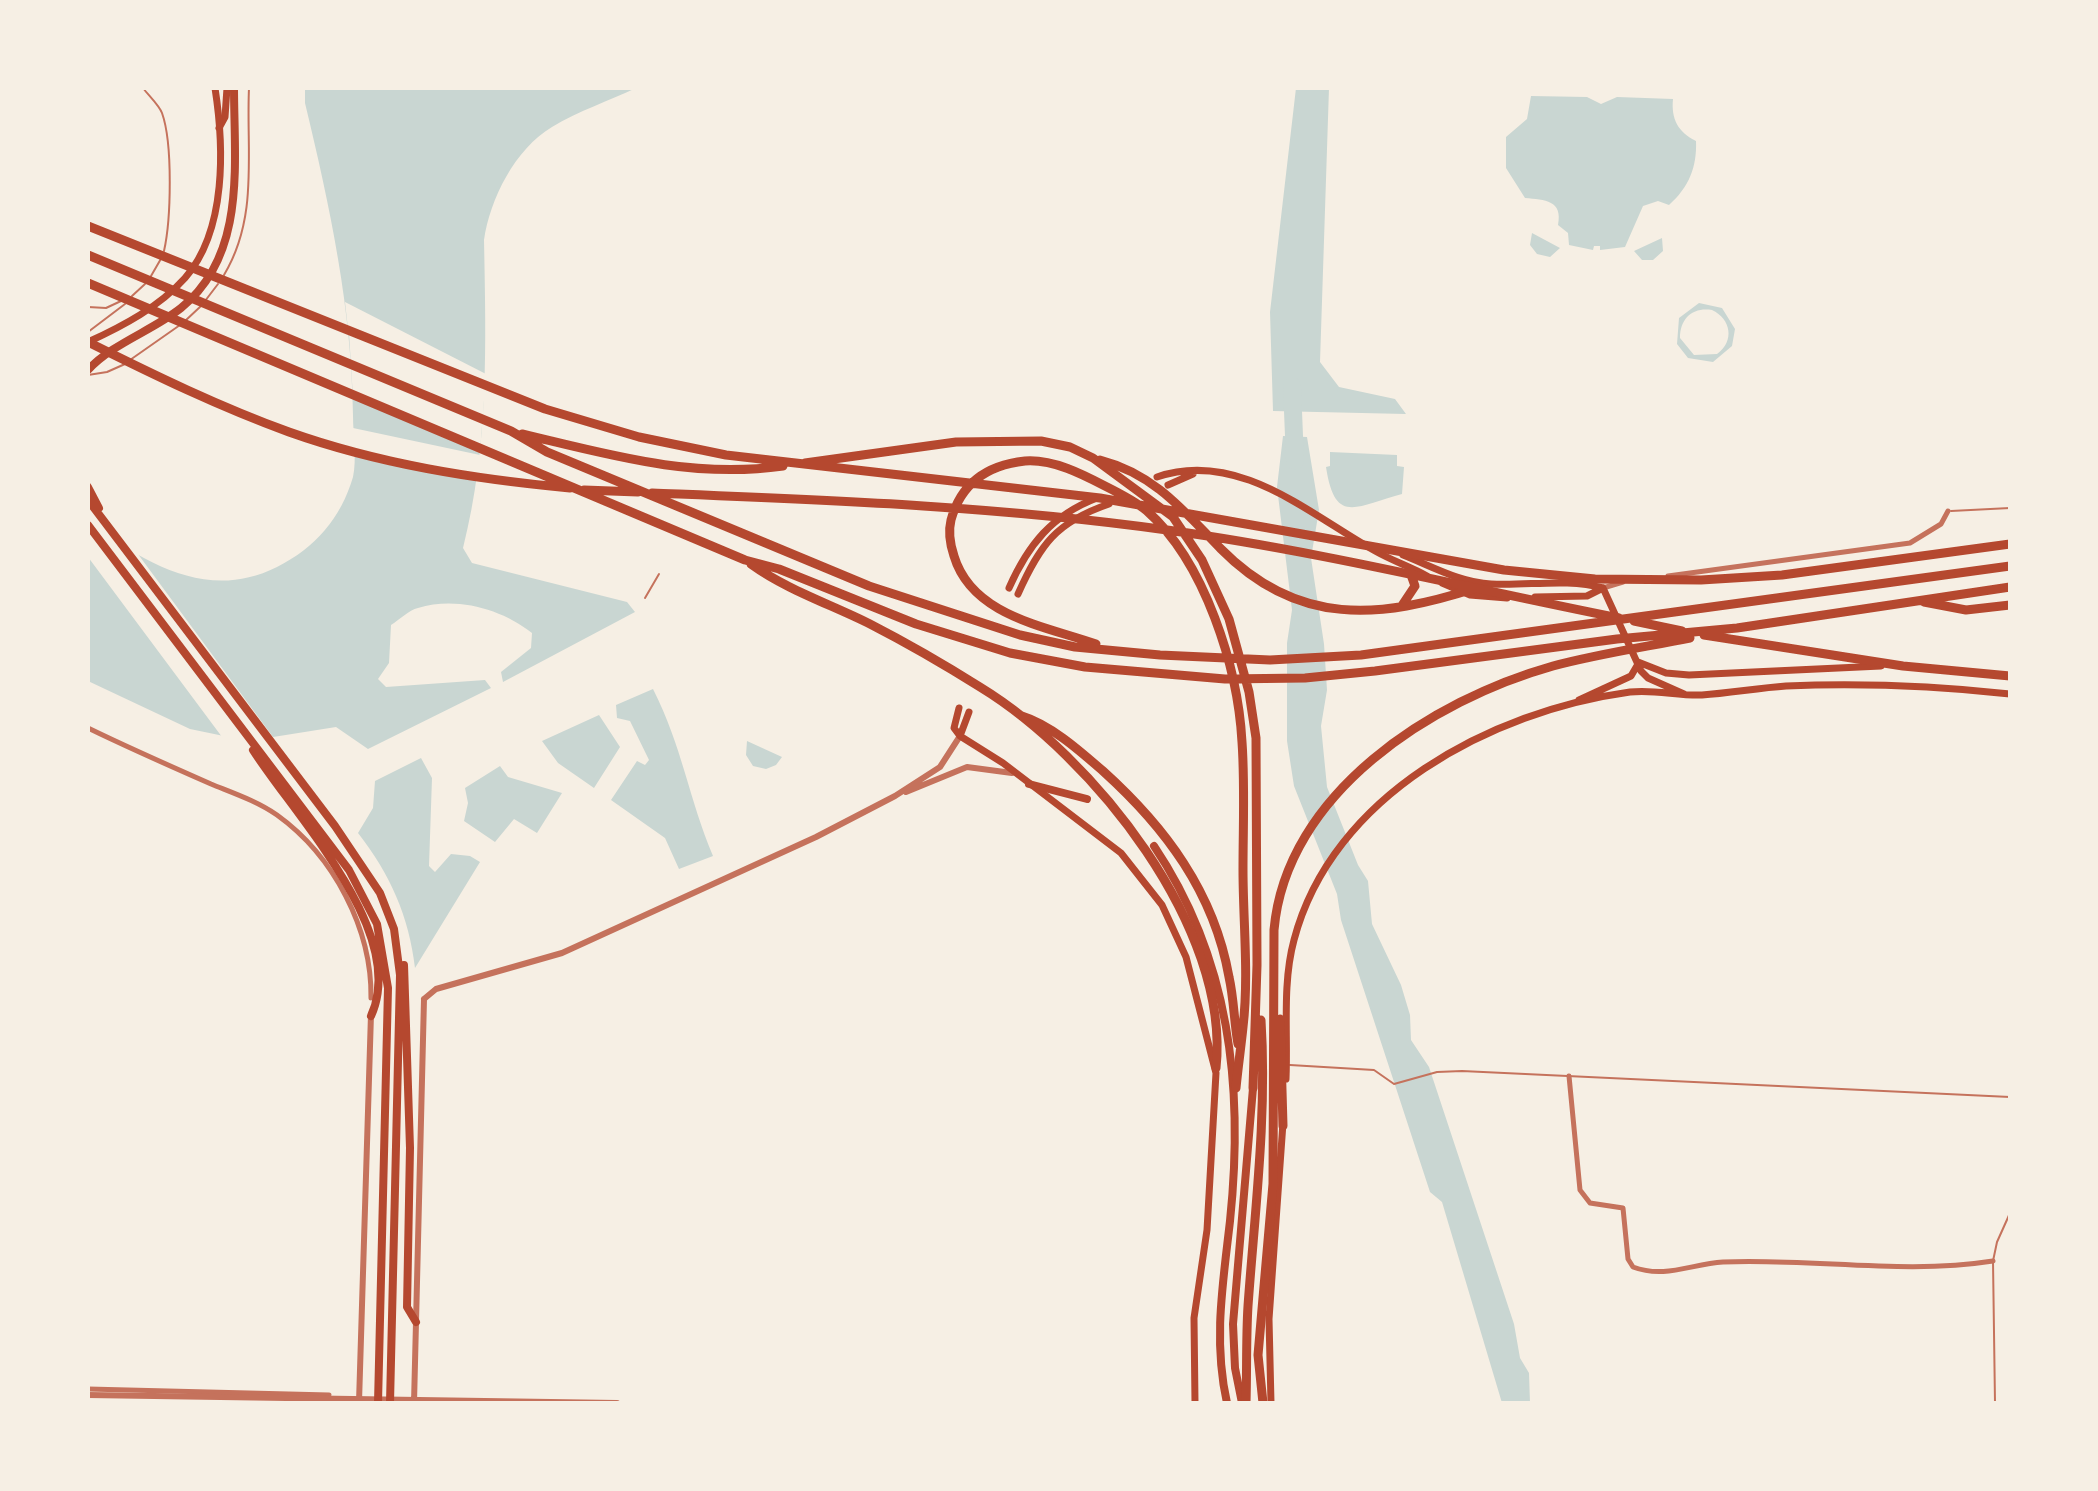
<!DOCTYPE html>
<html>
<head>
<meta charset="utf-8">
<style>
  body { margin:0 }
  #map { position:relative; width:2098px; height:1491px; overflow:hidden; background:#f6efe4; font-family:"DM Sans",sans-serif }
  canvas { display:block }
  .frame { position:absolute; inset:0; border:90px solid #f6efe4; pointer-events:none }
</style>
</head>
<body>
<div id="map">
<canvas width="2098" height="1491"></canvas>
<div class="frame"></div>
</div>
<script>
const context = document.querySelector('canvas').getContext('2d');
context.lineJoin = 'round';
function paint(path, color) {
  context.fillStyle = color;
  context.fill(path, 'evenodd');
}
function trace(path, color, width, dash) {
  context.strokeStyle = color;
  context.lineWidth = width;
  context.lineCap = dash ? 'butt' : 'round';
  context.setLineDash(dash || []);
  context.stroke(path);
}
const water = new Path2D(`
  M 305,88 L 636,88 C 609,101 578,111 552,127 C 515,149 490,199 484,240 C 486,344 489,446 463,548 L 472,563 L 627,602 L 635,612 L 503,682 L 501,672 L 531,648 L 532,633 C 502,609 456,596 418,608 C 409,610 399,620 391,625 L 389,663 L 378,679 L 386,687 L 485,680 L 491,688 L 368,749 L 336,727 L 248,741 L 190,729 L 88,681 L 88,522 C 146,563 207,602 277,567 C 315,548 341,518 353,477 C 357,459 353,434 353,416 C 352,309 330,207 305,103 Z
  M 1296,88 L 1329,88 L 1320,362 L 1339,387 L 1395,399 L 1406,414 L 1273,411 L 1270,312 Z
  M 1531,96 L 1587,97 L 1601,104 L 1617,97 L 1673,99 C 1671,119 1678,132 1696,141 C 1697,167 1689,187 1669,205 L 1658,201 L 1643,206 L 1625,247 L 1600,250 L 1600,246 L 1594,246 L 1593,250 L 1569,245 L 1568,233 L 1558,225 C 1563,200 1545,200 1525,198 L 1506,168 L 1506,137 L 1527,119 Z
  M 1532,233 L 1560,248 L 1550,257 L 1537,254 L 1530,245 Z
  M 1662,238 L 1663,251 L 1653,260 L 1642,260 L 1634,251 Z
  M 1699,303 L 1722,308 L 1735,329 L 1732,346 L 1713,362 L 1688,358 L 1677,344 L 1679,318 ZM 1712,310 C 1731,319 1735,341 1717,354 L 1694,355 L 1680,338 C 1680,318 1693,307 1712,310 Z
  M 1283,436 L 1307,437 L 1319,510 L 1311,558 L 1324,644 L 1327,690 L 1321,726 L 1327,787 L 1358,865 L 1368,881 L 1372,924 L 1401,985 L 1410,1015 L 1411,1040 L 1429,1067 L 1514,1324 L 1520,1358 L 1529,1373 L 1530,1403 L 1502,1403 L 1442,1202 L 1430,1192 L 1341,920 L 1337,894 L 1294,786 L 1287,741 L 1287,643 L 1292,610 L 1277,487 Z
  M 1330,452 L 1397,455 L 1397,466 L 1404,467 L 1402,494 C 1356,506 1335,526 1326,467 L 1330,466 Z
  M 653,689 C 682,746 689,799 713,856 L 679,869 L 665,838 L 611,800 L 637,761 L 645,765 L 649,760 L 630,721 L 617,718 L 616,705 Z
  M 599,715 L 620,747 L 594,788 L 558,763 L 542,741 Z
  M 747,741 L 782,757 L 776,765 L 766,769 L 753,766 L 746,755 Z
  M 421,758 L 432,778 L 429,866 L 435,872 L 451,854 L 470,856 L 480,862 L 415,968 C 409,916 390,874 358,833 L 373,808 L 375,781 Z
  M 500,766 L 508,777 L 562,793 L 537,833 L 514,819 L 495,842 L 464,821 L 468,803 L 465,788 Z`);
const pier = new Path2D(`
  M 345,302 L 486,374 L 486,382 L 348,329 Z
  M 349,333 L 485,387 L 480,452 L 353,398 Z
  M 353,428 L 480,455 L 479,475 L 353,450 Z
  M 88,518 L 132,546 L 276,741 L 248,745 L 225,741 L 88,557 Z`);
const river = new Path2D(`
  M 1292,386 L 1295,461`);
const service = new Path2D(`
  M 143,88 C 149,96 159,105 162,113 C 173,144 171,220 164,251
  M 224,275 C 259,217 246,152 249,88
  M 151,276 L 162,257
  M 132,296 L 145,284
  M 205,301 L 218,284
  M 88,307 L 106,308 L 121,301
  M 185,321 L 201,306
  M 88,332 L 125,304
  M 130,360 L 180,325
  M 88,375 L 107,372 L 125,364
  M 1951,511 L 2010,508
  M 645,598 L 659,574
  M 1290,1065 L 1374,1070 L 1394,1084 L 1437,1072 L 1462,1071 L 2010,1097
  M 1995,1403 L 1993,1261 L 1997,1242 L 2010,1213`);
const minor = new Path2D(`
  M 1668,576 L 1910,543 L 1941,524 L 1948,511
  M 1603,588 L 1623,582
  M 88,728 C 129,748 170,766 211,784 C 233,793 257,801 277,815 C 334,856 372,929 371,998
  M 1569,1076 L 1580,1190 L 1590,1203 L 1623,1208 L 1628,1259 L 1633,1267 C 1665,1279 1691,1264 1723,1262 C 1813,1258 1904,1275 1993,1261
  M 88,1389 L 329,1395`);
const tertiary = new Path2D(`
  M 906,792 L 967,767 L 1012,773
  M 424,999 L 436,989 L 562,953 L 816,837 L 895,796 L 940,767 L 960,736
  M 88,1395 L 617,1403
  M 359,1402 L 371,1014
  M 414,1403 L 424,999`);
const secondary = new Path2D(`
  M 219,128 L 225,117 L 227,88
  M 1157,477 C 1239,449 1310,515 1377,552 C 1393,561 1411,567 1427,576
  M 1168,485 L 1193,474
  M 1403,555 C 1431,566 1461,583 1491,584 C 1529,586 1566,578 1603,588 L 1641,671 L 1648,678 L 1684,694
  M 1442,583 L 1470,595 L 1507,598
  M 1009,588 C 1028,545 1052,515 1097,498
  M 1018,594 C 1040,545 1056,522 1109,504
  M 1535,597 L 1587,596 L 1603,588
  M 1638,662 L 1666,673 L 1689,675 L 1881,666
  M 1579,700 L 1631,676 L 1638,664
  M 959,708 L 954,728 L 960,736 L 1003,763 L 1121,853 L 1162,905 L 1186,957 L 1216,1073 L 1207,1230 L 1194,1318 L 1195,1403
  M 960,736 L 969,712
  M 1286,1079 C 1288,1034 1282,984 1294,940 C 1332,795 1491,711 1630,692 C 1654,689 1678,696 1702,695 C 1730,693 1758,688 1786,686 C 1860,683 1937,686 2010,694
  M 1271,1403 L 1269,1319 L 1283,1123`);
const primary = new Path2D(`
  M 88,342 C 123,326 159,307 185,278 C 227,230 224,146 215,88`);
const trunk = new Path2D(`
  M 88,370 C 113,343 152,331 181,308 C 247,255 234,163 234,88
  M 88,487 L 99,508
  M 88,500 L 335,826 L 380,893 L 394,929 L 400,975 L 390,1403
  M 88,525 L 349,870 L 377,924 L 388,988 L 378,1403
  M 253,750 C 295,816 409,933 371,1016
  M 1029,784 L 1087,799
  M 1154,846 C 1230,959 1244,1087 1230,1221 C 1223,1283 1213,1341 1227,1403
  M 404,965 L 410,1148 L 407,1307 L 416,1322
  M 1242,1403 L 1235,1368 L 1233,1324 L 1253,1088`);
const motorway = new Path2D(`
  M 88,226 L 545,409 L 639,437 L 726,455 L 1100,498 L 1504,570 L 1595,579 L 1701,580 L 1782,575 L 2010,544
  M 88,255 L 511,431 L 547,452 L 869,586 L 1020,635 L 1075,647 L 1160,655 L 1270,660 L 1361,655 L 2010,566
  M 88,283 L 745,560 L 779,569 L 916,624 L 1010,653 L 1085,667 L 1225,679 L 1305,678 L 1375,671 L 1617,639 L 1737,628 L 2010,587
  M 88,342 C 154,375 220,407 289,432 C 379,464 474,479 570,488
  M 522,434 C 610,455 692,479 783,466
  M 1100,460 C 1154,474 1183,510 1221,549 C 1298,627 1380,619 1476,588
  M 805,463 L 956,442 L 1041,441 L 1070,447 L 1093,458 L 1173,517 L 1202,560 L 1229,619 L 1249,692 L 1256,738 L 1257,965 L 1253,1088
  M 584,490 L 638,492
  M 652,493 C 824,500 996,506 1167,530 C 1319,551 1468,588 1619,618
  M 751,564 C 787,590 830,604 870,624 C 907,643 945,665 980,687 C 1093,756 1231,928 1216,1068
  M 1924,602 L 1966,610 L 2010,605
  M 1401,607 L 1415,586 L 1410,572
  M 1634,621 L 1682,631
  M 1704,635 L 1903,666 L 2010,676
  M 1096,644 C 1045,626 972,616 954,556 C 950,544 948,532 951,520 C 961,483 988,465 1025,461 C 1053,459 1082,474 1105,486 C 1119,493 1135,501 1147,511 C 1205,562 1238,668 1242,742 C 1245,784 1243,827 1243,870 C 1243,921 1249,976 1243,1027 C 1241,1047 1238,1067 1236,1088
  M 1022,716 C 1051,725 1080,751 1103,771 C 1165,827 1214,892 1229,977 C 1234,999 1234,1022 1238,1044
  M 1280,1019 L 1283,1126
  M 1246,1403 C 1247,1370 1246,1338 1248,1306 C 1255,1209 1267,1117 1261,1020
  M 1263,1403 L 1258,1355 L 1273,1184 L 1274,930 C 1286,793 1432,700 1553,666 C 1598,654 1645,647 1690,638`);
paint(water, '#c9d6d2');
paint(pier, '#f6efe4');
trace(river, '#c9d6d2', 18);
trace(service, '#c5725c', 2);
trace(minor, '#c5725c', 5);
trace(tertiary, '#c5725c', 6);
trace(secondary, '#b5482f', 7);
trace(primary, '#b5482f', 7);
trace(trunk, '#b5482f', 8);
trace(motorway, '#b5482f', 9);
</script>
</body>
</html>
